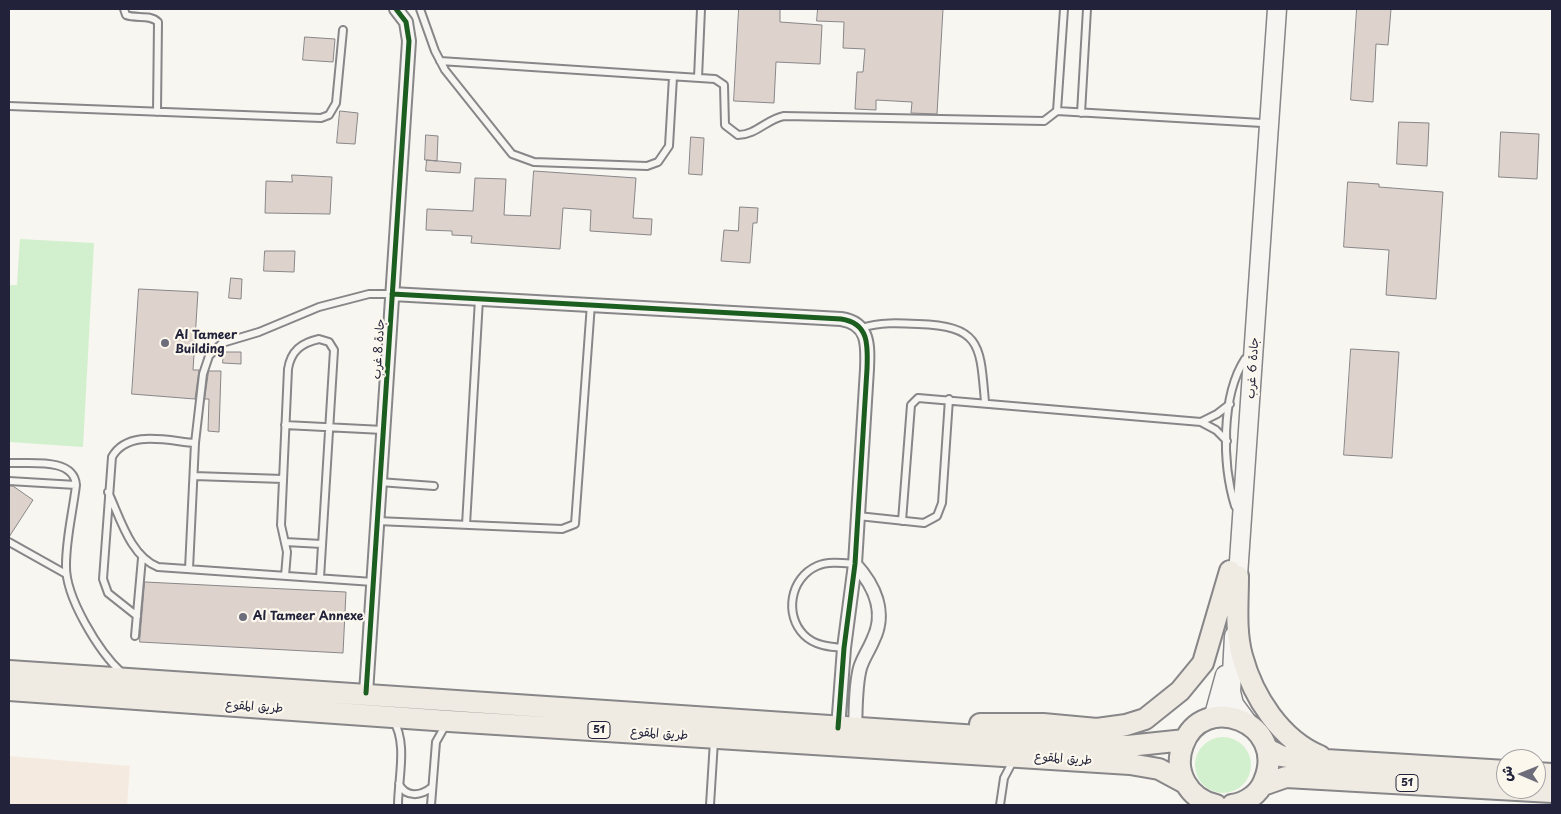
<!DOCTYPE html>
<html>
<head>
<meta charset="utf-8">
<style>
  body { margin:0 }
  #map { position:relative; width:1561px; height:814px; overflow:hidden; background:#f8f6f0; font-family:"Playpen Sans","Playpen Sans Arabic",sans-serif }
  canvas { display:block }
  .frame { position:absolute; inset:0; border:10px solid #22223b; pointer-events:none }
  .north { position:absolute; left:1496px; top:749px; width:50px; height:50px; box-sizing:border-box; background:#fbf7ec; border:1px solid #a4a2a5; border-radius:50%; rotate:271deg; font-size:14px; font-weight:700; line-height:20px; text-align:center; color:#22223b }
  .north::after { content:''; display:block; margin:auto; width:18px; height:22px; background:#6d6c7a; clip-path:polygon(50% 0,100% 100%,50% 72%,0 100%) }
</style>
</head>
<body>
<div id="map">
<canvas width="1561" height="814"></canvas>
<div class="frame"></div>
<div class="north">ش</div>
</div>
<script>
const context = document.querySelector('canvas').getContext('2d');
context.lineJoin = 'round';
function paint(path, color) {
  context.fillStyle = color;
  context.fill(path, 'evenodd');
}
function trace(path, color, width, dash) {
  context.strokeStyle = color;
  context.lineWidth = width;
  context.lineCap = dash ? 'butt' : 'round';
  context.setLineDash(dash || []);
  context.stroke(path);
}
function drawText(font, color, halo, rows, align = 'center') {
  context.font = font + ' "Playpen Sans","Playpen Sans Arabic",sans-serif';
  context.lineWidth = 4.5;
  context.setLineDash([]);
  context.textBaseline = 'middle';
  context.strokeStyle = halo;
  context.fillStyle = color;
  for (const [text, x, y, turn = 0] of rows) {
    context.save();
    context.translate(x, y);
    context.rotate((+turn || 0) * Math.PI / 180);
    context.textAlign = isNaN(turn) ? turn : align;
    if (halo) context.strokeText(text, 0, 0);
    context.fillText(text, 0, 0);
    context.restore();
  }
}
const built = new Path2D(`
  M 9,756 L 130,766 L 127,805 L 9,805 Z`);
const green = new Path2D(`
  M 20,239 L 94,243 L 83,447 L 9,442 L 9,285 L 17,285 Z
  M1195 765a28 28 0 1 1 56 0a28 28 0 1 1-56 0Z`);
const building = new Path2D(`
  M 739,9 L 780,9 L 780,22 L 822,25 L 820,64 L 776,62 L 774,103 L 734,101 Z
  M 818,9 L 943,9 L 937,114 L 911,113 L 912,102 L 876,100 L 876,110 L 855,109 L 857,72 L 863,72 L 865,49 L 843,48 L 844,22 L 817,21 Z
  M 1357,9 L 1391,9 L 1388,45 L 1376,44 L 1373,102 L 1351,100 Z
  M 305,37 L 335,39 L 333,62 L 303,60 Z
  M 340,111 L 358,113 L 355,144 L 337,143 Z
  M 1399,122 L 1429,123 L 1427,166 L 1397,164 Z
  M 1501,132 L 1539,134 L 1537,179 L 1499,177 Z
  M 426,135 L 438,136 L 437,161 L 425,160 Z
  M 691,137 L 704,138 L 702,175 L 689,174 Z
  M 427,160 L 461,163 L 460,173 L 426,171 Z
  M 534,171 L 636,178 L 633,218 L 652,219 L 651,235 L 590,231 L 591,210 L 563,208 L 560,249 L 471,243 L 472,236 L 452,235 L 452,231 L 426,230 L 427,209 L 473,211 L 475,178 L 506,179 L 504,215 L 530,216 Z
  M 292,175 L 332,177 L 330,214 L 265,213 L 266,181 L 292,182 Z
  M 1348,182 L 1379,184 L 1379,187 L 1443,192 L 1436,299 L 1386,295 L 1389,250 L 1344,247 Z
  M 740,207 L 758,208 L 757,223 L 753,223 L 750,263 L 721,261 L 724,230 L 738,231 Z
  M 265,251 L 295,251 L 294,272 L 264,271 Z
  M 231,278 L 242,279 L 241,299 L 229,298 Z
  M 139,289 L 198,292 L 193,370 L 199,370 L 195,399 L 132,394 Z
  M 1351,349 L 1399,352 L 1392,458 L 1344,455 Z
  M 224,352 L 241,352 L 241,364 L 223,363 Z
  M 209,371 L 221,371 L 219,432 L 208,431 L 209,399 L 205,399 Z
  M 9,486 L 13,486 L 33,500 L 9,537 Z
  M 145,582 L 346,592 L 343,653 L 140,642 Z`);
const lane = new Path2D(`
  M 124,9 L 126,15 C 136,19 150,14 158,22 L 157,112
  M 420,9 L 435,51 L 445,70 L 512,154 L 534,162 L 647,166 L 658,162 L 669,146 L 673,77
  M 440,61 L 715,79 L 724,85 L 725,125 L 738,135 C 756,135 767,119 784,116 L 1044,121 L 1057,111 L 1262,123
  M 698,78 L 701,9
  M 9,106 L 321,118 L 329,115 L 336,103 L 343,30
  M 1057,111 L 1064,9
  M 1081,113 L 1087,9
  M 861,328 C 880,322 899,323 918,324 C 982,326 980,346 985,402
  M 1201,422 L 1217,414 L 1230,404
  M 285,425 L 383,430
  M 9,463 C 29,464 74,457 76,485 C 73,511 66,538 66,565 C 65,597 99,652 122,673
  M 194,476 L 283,479
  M 9,481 L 76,485
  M 379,482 L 434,486
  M 108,492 C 120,517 130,556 158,567 L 373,582
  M 1235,506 C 1222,464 1221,396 1245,359
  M 858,516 L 924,523 L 937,516 L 942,503 L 949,399
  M 377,521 L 562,529 L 575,524 L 591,304
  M 902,521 L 911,405 L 918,398 L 1201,422 L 1216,430 L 1227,441
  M 466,525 L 479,299
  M 9,542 L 66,574
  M 285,542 L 322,544
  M 189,569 L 195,443 L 203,374 L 209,356 L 222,343 L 259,332 L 319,307 L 369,294 L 392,294
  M 285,576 L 287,552 L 281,525 L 288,369 C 291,351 301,343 319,339 L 329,342 L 334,350 L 320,578
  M 137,616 L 108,593 L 103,579 L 112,457 C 128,429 168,441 195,443
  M 135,636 L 142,558
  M 844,648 C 830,647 815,646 804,635 C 784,615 790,578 817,566 C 828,561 843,563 855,564
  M 393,720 C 408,743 398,779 398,805
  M 399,784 C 406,798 421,796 432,787
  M 431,805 L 436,742 L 445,726
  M 710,805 L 714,741
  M 1000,805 L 1004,778 L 1014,759`);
const street = new Path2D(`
  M 392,294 L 841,319 C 869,323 868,345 867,369 L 855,564 L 844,648 L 838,728
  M 855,564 C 874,585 887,612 873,640 C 869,650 863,658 860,668 C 855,687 856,709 855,729
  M 366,693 L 409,41 L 406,22 L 396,9`);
const secondary = new Path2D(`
  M 1237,590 L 1277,9
  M 1234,636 L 1231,692 L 1234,704 L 1248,723
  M 1207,719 L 1214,715 L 1225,675`);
const primary = new Path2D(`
  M 1238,576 C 1238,602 1235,631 1242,656 C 1253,697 1281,740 1320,756
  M 9,671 L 1128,746 L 1185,740
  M 9,690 L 449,721 L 1130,764 L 1159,769 L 1185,783
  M 980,724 L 1043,724 L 1097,729 L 1126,725 L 1145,719 L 1180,691 L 1203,663 L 1230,571
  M 1267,749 L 1281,756 L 1293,758 L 1506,771
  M 1536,773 L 1552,774
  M 1263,785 L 1286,777 L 1552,792
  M 1216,805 C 1188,799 1173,771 1183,745 C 1202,690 1289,722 1264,781 C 1259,794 1246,803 1232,805`);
const cycleway = new Path2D(`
  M 392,294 L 841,319 C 869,323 868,345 867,369 L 855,564 L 844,648 L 838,728
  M 366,693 L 409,41 L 406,22 L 396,9`);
const markers = [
  [165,343,5,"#6d6c7a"],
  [243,617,5,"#6d6c7a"]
];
const shields = [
  [599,730,22],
  [1407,783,22]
];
const shieldNames = [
  ["51",599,730],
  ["51",1407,783]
];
const poiNames = [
  ["Al Tameer",175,336],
  ["Building",175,350],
  ["Al Tameer Annexe",253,617]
];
const streetNames = [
  ["جادة 8 غرب",379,349,-86],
  ["جادة 6 غرب",1253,368,-86],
  ["طريق المقوع",254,707,4],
  ["طريق المقوع",659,734,4],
  ["طريق المقوع",1063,759,4]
];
paint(built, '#f5eae0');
paint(green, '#d2f0cd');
paint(building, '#ded2cc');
trace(building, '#878688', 1);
trace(lane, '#878688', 10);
trace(street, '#878688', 16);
trace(secondary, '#878688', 21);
trace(primary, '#878688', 24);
trace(lane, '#f6f5f1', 6);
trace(street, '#f6f5f1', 12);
trace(secondary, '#f6f5f1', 18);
trace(primary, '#f0ebe2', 20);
trace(cycleway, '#1b5e20', 5);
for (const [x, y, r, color] of markers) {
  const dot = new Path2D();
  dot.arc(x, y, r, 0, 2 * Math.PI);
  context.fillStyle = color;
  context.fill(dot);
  trace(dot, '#fbf7ec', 2);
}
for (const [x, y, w] of shields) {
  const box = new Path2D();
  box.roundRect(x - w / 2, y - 8.5, w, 17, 4);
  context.fillStyle = '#fbf7ec';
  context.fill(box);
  trace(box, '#22223b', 1);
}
drawText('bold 11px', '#22223b', null, shieldNames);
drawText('bold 12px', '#22223b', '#fbf7ec', poiNames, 'left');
drawText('12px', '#22223b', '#fbf7ec', streetNames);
</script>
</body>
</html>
